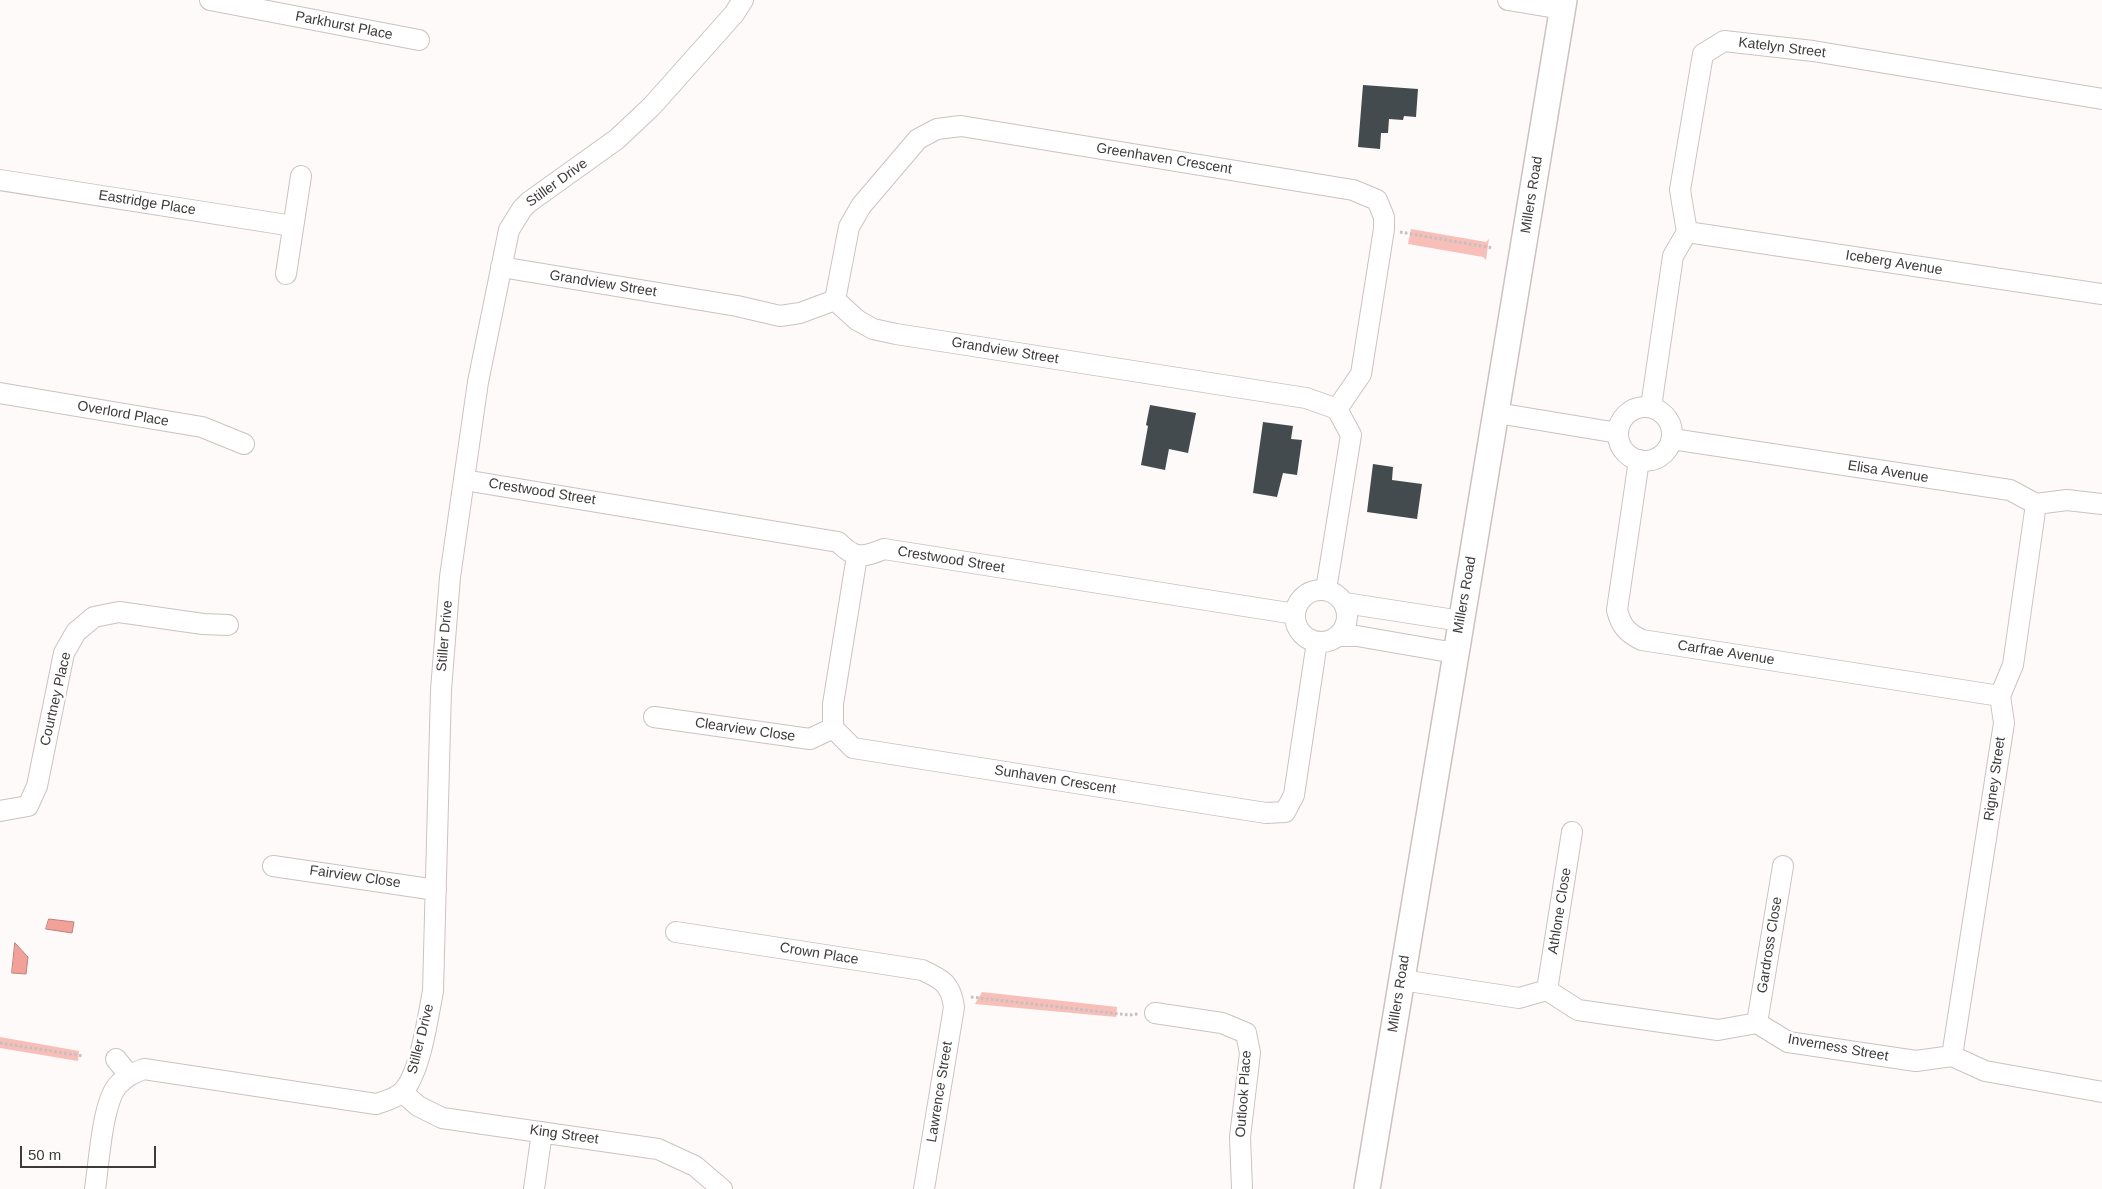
<!DOCTYPE html>
<html>
<head>
<meta charset="utf-8">
<style>
  body { margin:0 }
  #map { position:relative; width:2102px; height:1189px; overflow:hidden; background:#fefaf9; font-family:Arial,sans-serif }
  canvas { display:block }
  .scale { position:absolute; left:20px; top:1146px; width:136px; height:22px; box-sizing:border-box; border:2px solid #3e3a3a; border-top:0; padding-left:6px; font-size:15px; line-height:18px; white-space:nowrap; color:#3e3a3a; -webkit-text-stroke:4px #fff; paint-order:stroke }
</style>
</head>
<body>
<div id="map">
<canvas width="2102" height="1189"></canvas>
<div class="scale">50 m</div>
</div>
<script>
const context = document.querySelector('canvas').getContext('2d');
context.lineJoin = 'round';
function paint(path, color) {
  context.fillStyle = color;
  context.fill(path, 'evenodd');
}
function trace(path, color, width, dash) {
  context.strokeStyle = color;
  context.lineWidth = width;
  context.lineCap = dash ? 'butt' : 'round';
  context.setLineDash(dash || []);
  context.stroke(path);
}
function drawText(font, color, halo, rows, align = 'center') {
  context.font = font + ' Arial,sans-serif';
  context.lineWidth = 5;
  context.setLineDash([]);
  context.textBaseline = 'middle';
  context.strokeStyle = halo;
  context.fillStyle = color;
  for (const [text, x, y, turn = 0] of rows) {
    context.save();
    context.translate(x, y);
    context.rotate((+turn || 0) * Math.PI / 180);
    context.textAlign = isNaN(turn) ? turn : align;
    if (halo) context.strokeText(text, 0, 0);
    context.fillText(text, 0, 0);
    context.restore();
  }
}
const green = new Path2D(`
  M 1411,229 L 1486,242 L 1489,239 L 1486,260 L 1483,257 L 1408,244 Z
  M 982,992 L 1117,1007 L 1116,1017 L 975,1004 Z
  M 0,1037 L 79,1051 L 78,1061 L 0,1048 Z`);
const water = new Path2D(`
  M 49,919 L 74,922 L 72,933 L 46,929 Z
  M 15,943 L 28,957 L 26,974 L 12,973 Z`);
const building = new Path2D(`
  M 1363,85 L 1418,89 L 1416,117 L 1404,116 L 1403,120 L 1389,119 L 1388,133 L 1381,133 L 1380,149 L 1358,147 Z
  M 1150,405 L 1196,413 L 1188,453 L 1169,449 L 1165,470 L 1141,465 L 1148,426 L 1146,425 Z
  M 1263,422 L 1293,426 L 1291,439 L 1302,440 L 1297,475 L 1283,473 L 1277,497 L 1253,493 Z
  M 1373,464 L 1393,467 L 1392,480 L 1422,484 L 1417,519 L 1367,512 Z`);
const path = new Path2D(`
  M 1400,232 L 1493,248
  M 971,997 L 1129,1015 L 1138,1014
  M 0,1043 L 83,1056`);
const minor = new Path2D(`
  M 210,0 L 419,40
  M 1508,0 L 1562,9
  M 0,180 L 293,226
  M 1687,232 L 2102,294
  M 501,267 L 737,306 L 780,316 L 800,313 L 835,300 L 857,320 L 873,329 L 896,334 L 1306,398 L 1337,409 L 1351,435 L 1326,590
  M 286,274 L 301,176
  M 835,300 L 849,227 L 861,206 L 918,139 L 937,129 L 961,126 L 1353,190 L 1377,200 L 1384,217 L 1384,229 L 1361,374 L 1337,409
  M 0,393 L 202,427 L 244,444
  M 1651,407 L 1673,256 L 1687,232 L 1680,190 L 1703,54 L 1724,41 L 1813,51 L 2102,99
  M1618 434a27 27 0 1 1 54 0a27 27 0 1 1-54 0Z
  M 1497,413 L 1618,433
  M 1672,439 L 2010,490 L 2036,504 L 2067,500 L 2102,504
  M 1639,460 L 1617,610 C 1621,626 1627,633 1642,640 L 2000,696
  M 464,480 L 838,542 C 855,559 862,558 884,549 L 1295,614
  M 857,556 L 833,704 L 833,728 L 853,748 L 1266,813 L 1285,812 L 1294,795 L 1317,642
  M1295 616a26 26 0 1 1 52 0a26 26 0 1 1-52 0Z
  M 1345,603 L 1461,621
  M 1338,636 L 1357,636 L 1455,653
  M 654,717 L 810,739 L 833,728
  M 0,811 L 28,806 L 37,786 L 64,653 L 76,632 L 94,617 L 119,612 L 203,624 L 228,625
  M 273,866 L 436,890
  M 676,932 L 922,970 C 942,979 951,984 954,1007 L 924,1189
  M 1402,980 L 1519,998 L 1547,990 L 1578,1010 L 1718,1030 L 1757,1023 L 1788,1042 L 1916,1061 L 1952,1056 L 1985,1071 L 2102,1092
  M 1547,990 L 1572,832
  M 1155,1013 L 1222,1023 L 1246,1033 L 1250,1053 L 1240,1137 L 1242,1189
  M 1757,1023 L 1783,866
  M 1952,1056 L 2004,723 L 2000,696 L 2013,665 L 2036,504
  M 116,1059 L 129,1075
  M 402,1092 L 418,1106 L 442,1118 L 658,1149 L 695,1166 L 722,1189
  M 95,1189 C 99,1164 102,1103 118,1085 C 126,1076 134,1073 144,1069 L 376,1104 C 385,1101 394,1099 401,1093 C 420,1077 428,1016 433,991 L 441,690 L 450,577 L 478,382 L 509,230 L 522,209 L 529,202 L 617,139 L 652,106 L 734,14 L 743,0
  M 534,1189 L 542,1132`);
const tertiary = new Path2D(`
  M 1367,1189 C 1433,793 1499,396 1564,0`);
const streetNames = [
  ["Parkhurst Place",344,26,11],
  ["Katelyn Street",1782,48,7],
  ["Greenhaven Crescent",1164,159,9],
  ["Stiller Drive",557,183,-36],
  ["Millers Road",1532,195,-81],
  ["Eastridge Place",147,203,9],
  ["Iceberg Avenue",1894,263,9],
  ["Grandview Street",603,284,9],
  ["Grandview Street",1005,351,9],
  ["Overlord Place",123,414,10],
  ["Elisa Avenue",1888,472,9],
  ["Crestwood Street",542,492,9],
  ["Crestwood Street",951,560,9],
  ["Millers Road",1465,595,-80],
  ["Stiller Drive",445,636,-85],
  ["Carfrae Avenue",1726,653,9],
  ["Courtney Place",56,699,-77],
  ["Clearview Close",745,730,8],
  ["Rigney Street",1995,779,-82],
  ["Sunhaven Crescent",1055,780,9],
  ["Fairview Close",355,877,8],
  ["Athlone Close",1560,911,-81],
  ["Gardross Close",1770,945,-81],
  ["Crown Place",819,954,9],
  ["Millers Road",1399,994,-81],
  ["Stiller Drive",421,1039,-76],
  ["Inverness Street",1838,1048,10],
  ["Lawrence Street",940,1092,-81],
  ["Outlook Place",1244,1094,-86],
  ["King Street",564,1135,8]
];
paint(green, '#f8beb8');
paint(water, '#f2a198');
trace(water, '#bc827c', 1);
paint(building, '#434b4e');
trace(minor, '#ccc2c1', 22);
trace(tertiary, '#ccc2c1', 28);
trace(path, '#c4c0c0', 3, [2.5, 2.5]);
trace(minor, '#fff', 20);
trace(tertiary, '#fff', 25);
drawText('14px', '#3e3a3a', '#fff', streetNames);
</script>
</body>
</html>
